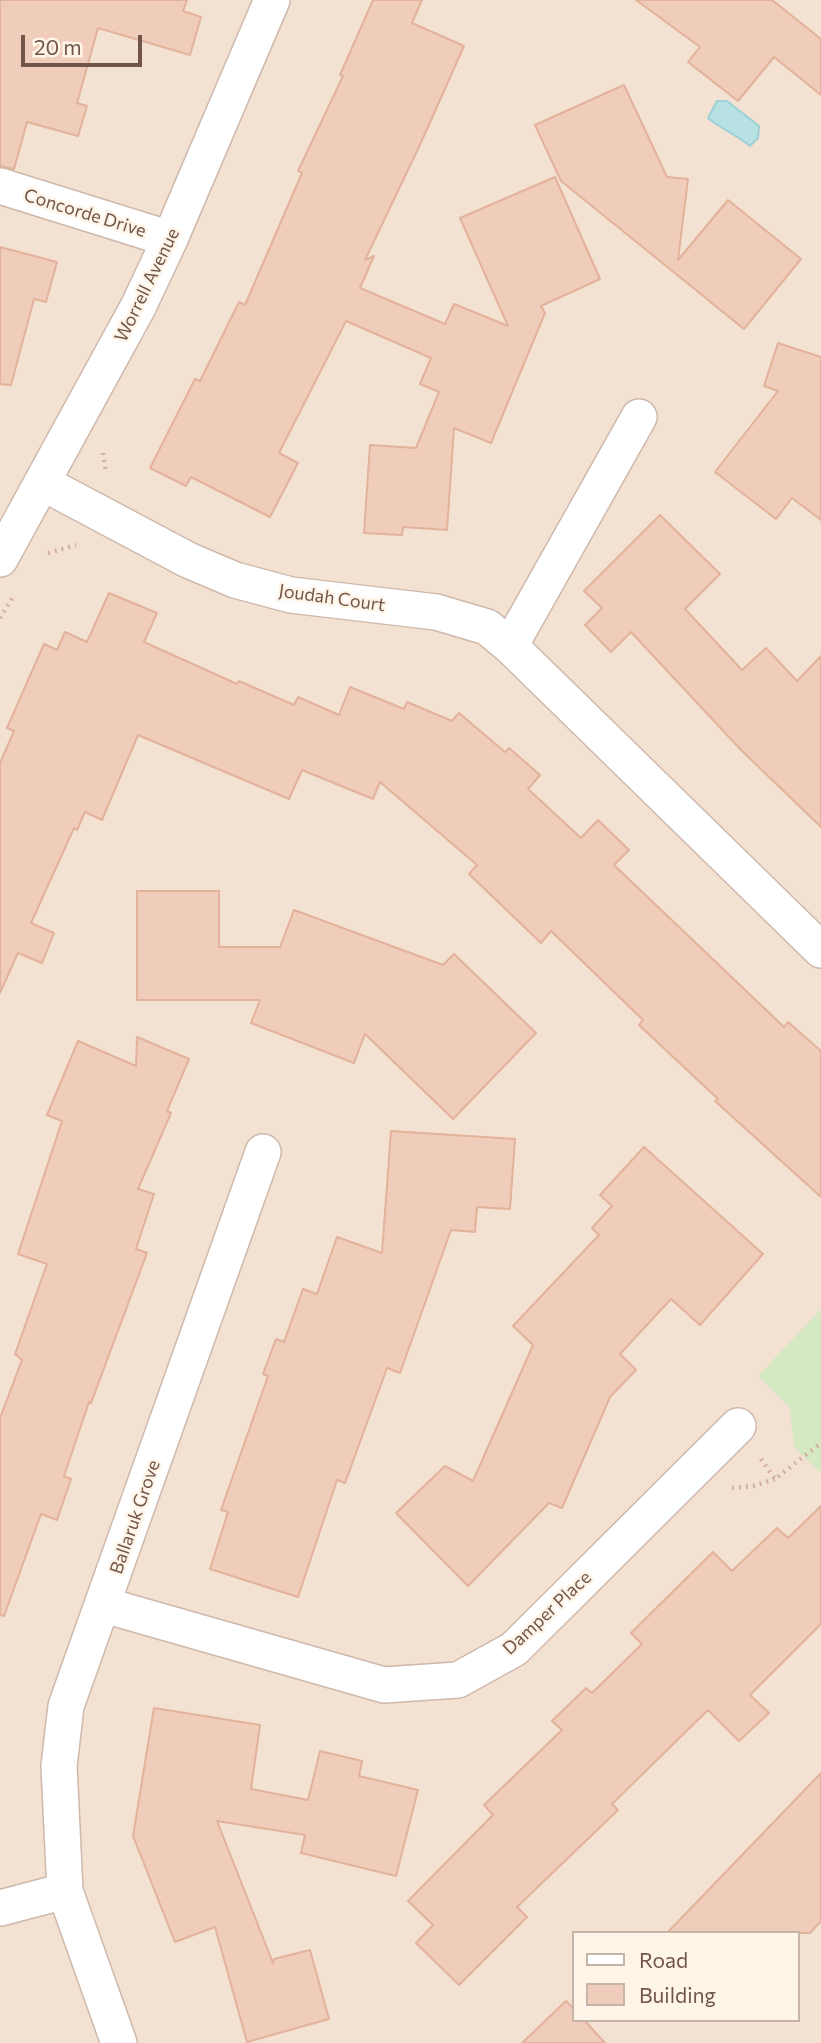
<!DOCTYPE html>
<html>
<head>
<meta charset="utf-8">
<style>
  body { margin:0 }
  #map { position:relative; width:821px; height:2043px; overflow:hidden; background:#fcf0e2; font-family:Commissioner,sans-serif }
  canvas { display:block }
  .legend { position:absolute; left:572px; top:1931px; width:228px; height:91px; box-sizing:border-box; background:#fff4e8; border:2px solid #c7b4a8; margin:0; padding:9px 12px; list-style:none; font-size:21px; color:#725549 }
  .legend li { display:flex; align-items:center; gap:14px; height:35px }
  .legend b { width:35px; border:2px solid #c7b4a8 }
  .scale { position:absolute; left:21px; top:35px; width:121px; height:32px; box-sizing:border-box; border:4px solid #725549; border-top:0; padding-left:9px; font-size:21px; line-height:24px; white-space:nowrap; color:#725549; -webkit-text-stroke:5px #fff4e8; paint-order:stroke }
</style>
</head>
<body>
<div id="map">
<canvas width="821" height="2043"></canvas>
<ul class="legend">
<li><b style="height:9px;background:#fff"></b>Road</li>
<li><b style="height:19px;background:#f0ccbb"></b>Building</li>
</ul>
<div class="scale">20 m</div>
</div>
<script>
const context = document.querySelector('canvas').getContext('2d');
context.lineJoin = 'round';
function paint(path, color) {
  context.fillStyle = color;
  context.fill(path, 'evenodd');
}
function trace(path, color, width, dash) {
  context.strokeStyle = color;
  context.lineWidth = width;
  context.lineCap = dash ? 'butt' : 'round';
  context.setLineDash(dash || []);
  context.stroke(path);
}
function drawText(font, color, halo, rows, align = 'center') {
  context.font = font + ' Commissioner,sans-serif';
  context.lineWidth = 5;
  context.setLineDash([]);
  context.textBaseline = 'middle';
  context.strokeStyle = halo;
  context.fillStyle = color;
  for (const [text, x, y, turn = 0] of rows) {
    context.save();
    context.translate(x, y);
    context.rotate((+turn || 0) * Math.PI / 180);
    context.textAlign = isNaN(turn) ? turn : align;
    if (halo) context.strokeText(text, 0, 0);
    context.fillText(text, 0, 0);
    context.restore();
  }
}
const residential = new Path2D(`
  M 0,0 L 821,0 L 821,2043 L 0,2043 ZM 574,1933 L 798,1933 L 798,2020 L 574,2020 Z`);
const green = new Path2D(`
  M 821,1309 L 821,1473 L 794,1447 L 790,1408 L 758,1376 Z`);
const water = new Path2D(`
  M 717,101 L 727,101 L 759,126 L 758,138 L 750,146 C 736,134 721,129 708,118 Z`);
const building = new Path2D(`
  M 0,0 L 187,0 L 183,11 L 201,17 L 190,55 L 98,28 L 77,103 L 87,106 L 78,136 L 27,122 L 14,169 L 0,166 Z
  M 373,0 L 422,0 L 412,23 L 464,46 L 419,147 L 365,260 L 374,256 L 360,288 L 445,324 L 454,304 L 508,326 L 460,218 L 555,177 L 600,279 L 541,306 L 545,313 L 491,443 L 454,428 L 447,530 L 403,527 L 402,535 L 364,533 L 370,445 L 416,448 L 439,392 L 420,384 L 431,358 L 346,321 L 279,453 L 298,463 L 270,517 L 191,477 L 186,486 L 150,468 L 195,379 L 200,381 L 239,302 L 245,305 L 302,173 L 298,171 L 343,76 L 340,75 Z
  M 636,0 L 772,0 L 821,39 L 821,95 L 774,57 L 738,101 L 688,62 L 700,47 Z
  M 624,85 L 667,177 L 688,179 L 678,260 L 728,200 L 801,259 L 744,329 L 561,181 L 535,125 Z
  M 0,247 L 57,262 L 46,302 L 34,299 L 11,385 L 0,384 Z
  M 778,343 L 821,357 L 821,520 L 792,498 L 776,519 L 715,472 L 778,391 L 764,386 Z
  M 660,515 L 720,574 L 685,609 L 742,670 L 766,648 L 797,681 L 821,656 L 821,827 L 741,750 L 631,632 L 611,652 L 585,625 L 602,608 L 584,591 Z
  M 109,593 L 157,613 L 144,642 L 237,684 L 239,681 L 294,705 L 298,697 L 339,715 L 350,687 L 404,709 L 407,702 L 452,721 L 459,713 L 505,752 L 509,748 L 540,775 L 528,789 L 581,838 L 598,820 L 629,850 L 614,865 L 784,1027 L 788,1022 L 821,1051 L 821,1197 L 715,1101 L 718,1099 L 639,1025 L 643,1020 L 551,931 L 541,943 L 469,874 L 477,865 L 380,782 L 373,799 L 302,770 L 289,799 L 138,735 L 102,820 L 85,812 L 77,830 L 74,828 L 31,923 L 54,933 L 42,963 L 18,953 L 0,993 L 0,763 L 14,731 L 7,728 L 44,644 L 57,650 L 65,632 L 87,642 Z
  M 137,891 L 219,891 L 219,947 L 280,947 L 294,910 L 443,965 L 454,954 L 536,1033 L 453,1119 L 365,1034 L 354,1063 L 251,1023 L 260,1000 L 137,1000 Z
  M 137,1037 L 189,1059 L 167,1111 L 171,1113 L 138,1189 L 154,1194 L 136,1249 L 147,1253 L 91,1403 L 89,1402 L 64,1476 L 71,1479 L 57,1520 L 41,1514 L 4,1616 L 0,1615 L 0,1418 L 22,1360 L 15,1354 L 47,1264 L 18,1254 L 62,1121 L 47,1115 L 78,1041 L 136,1066 Z
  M 391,1131 L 515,1139 L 510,1209 L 477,1207 L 475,1232 L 451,1230 L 400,1373 L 387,1368 L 345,1483 L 337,1480 L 298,1597 L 210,1569 L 228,1512 L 221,1510 L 268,1376 L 263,1374 L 276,1339 L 284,1342 L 303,1289 L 317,1294 L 337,1237 L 382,1253 Z
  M 644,1147 L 763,1254 L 700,1325 L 671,1299 L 620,1354 L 636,1370 L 610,1397 L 562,1508 L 549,1503 L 468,1586 L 396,1513 L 445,1466 L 473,1481 L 533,1345 L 513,1326 L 599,1235 L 592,1228 L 612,1206 L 600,1195 Z
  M 821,1506 L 821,1624 L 750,1695 L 769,1713 L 739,1741 L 708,1710 L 612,1804 L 618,1810 L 517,1907 L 527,1917 L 459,1985 L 416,1943 L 433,1925 L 408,1901 L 493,1815 L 484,1805 L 562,1730 L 552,1721 L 586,1688 L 592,1693 L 642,1644 L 631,1633 L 713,1552 L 732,1571 L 777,1528 L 788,1538 Z
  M 154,1708 L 260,1725 L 251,1789 L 308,1800 L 320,1751 L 362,1761 L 359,1776 L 418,1790 L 396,1876 L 301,1853 L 305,1835 L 217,1821 L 273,1963 L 274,1959 L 310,1950 L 329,2019 L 247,2042 L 215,1927 L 175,1942 L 133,1836 Z
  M 821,1773 L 821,1921 L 810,1933 L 667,1933 Z
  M 566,2001 L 574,2009 L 574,2020 L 584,2020 L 605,2043 L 522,2043 Z`);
const path = new Path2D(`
  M 103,453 L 106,472
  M 48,553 L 76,545
  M 0,618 L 14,595
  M 761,1459 L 775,1479 L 821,1443
  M 732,1488 L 753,1486 L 775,1479`);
const street = new Path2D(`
  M 0,186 L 170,239
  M 43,483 L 188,560 L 235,580 L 291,595 L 436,612 L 487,627 L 510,646 L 821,950
  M 0,559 L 138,307 L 170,239 L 272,0
  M 510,646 L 639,417
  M 104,1605 L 384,1685 L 458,1680 L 514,1649 L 738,1426
  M 0,1908 L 65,1891
  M 119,2043 L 65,1891 L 59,1766 L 66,1706 L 263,1152`);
const streetNames = [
  ["Concorde Drive",85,213,17],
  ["Worrell Avenue",147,285,-64],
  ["Joudah Court",332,598,8],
  ["Ballaruk Grove",135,1517,-71],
  ["Damper Place",547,1613,-43]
];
paint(residential, '#f3e1d1');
paint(green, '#d4e8c1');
paint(water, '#b8e1e4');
trace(water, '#9ed1d6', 2);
paint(building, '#f0ccbb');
trace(building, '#e2b29b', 2);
trace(street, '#ceb9ac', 38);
trace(path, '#d5b09e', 4.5, [2, 5]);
trace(street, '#fff', 35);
drawText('18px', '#725549', '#fff4e8', streetNames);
</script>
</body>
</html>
